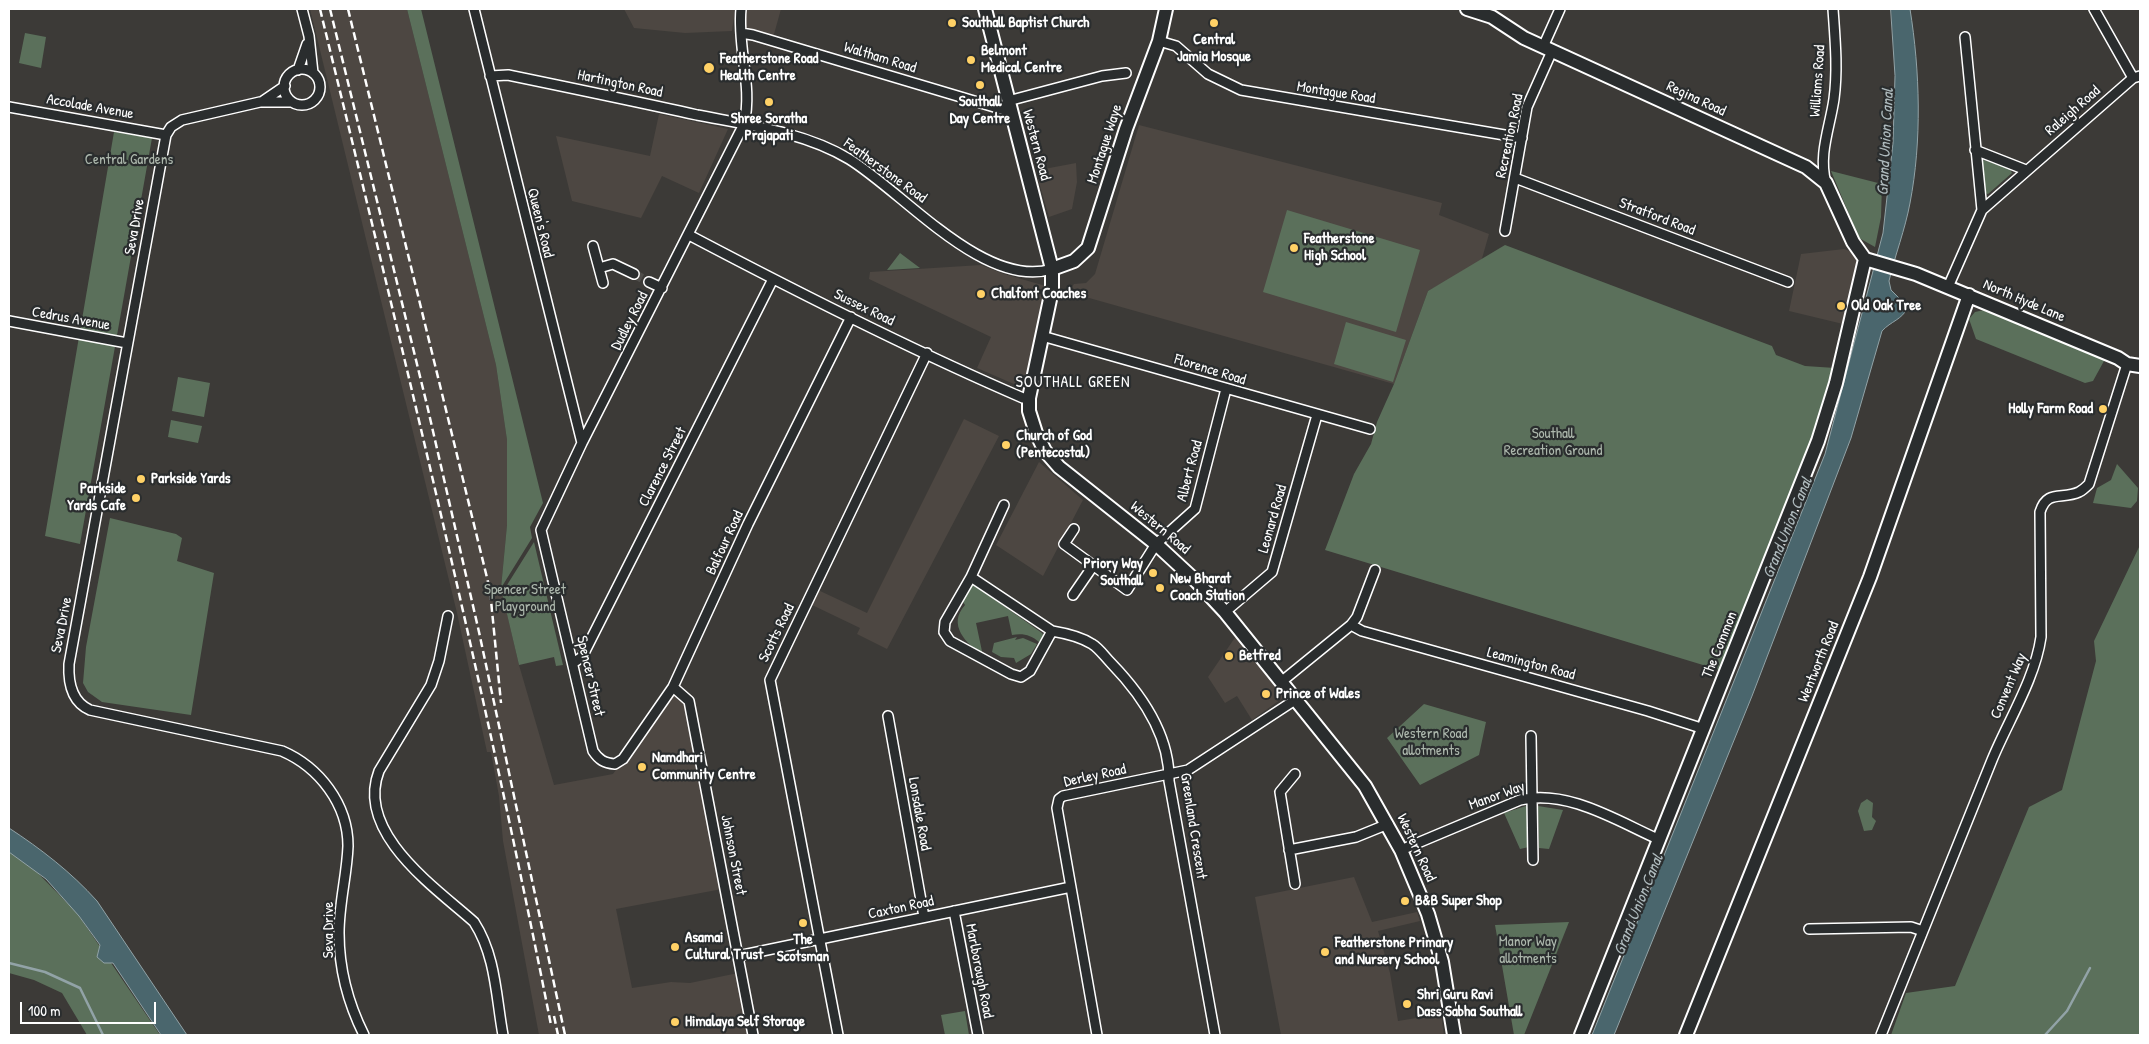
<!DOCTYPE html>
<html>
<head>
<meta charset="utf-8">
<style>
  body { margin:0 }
  #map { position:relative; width:2149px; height:1044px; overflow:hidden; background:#3c3a37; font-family:"Patrick Hand",sans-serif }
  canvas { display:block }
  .frame { position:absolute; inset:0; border:10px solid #fff; pointer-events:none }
  .scale { position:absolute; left:20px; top:1002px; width:136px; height:22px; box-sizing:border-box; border:2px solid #fff; border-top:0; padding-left:6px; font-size:15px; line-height:18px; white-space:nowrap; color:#fff; -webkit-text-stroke:4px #2a2d2e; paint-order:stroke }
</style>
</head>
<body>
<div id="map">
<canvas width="2149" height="1044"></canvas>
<div class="frame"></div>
<div class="scale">100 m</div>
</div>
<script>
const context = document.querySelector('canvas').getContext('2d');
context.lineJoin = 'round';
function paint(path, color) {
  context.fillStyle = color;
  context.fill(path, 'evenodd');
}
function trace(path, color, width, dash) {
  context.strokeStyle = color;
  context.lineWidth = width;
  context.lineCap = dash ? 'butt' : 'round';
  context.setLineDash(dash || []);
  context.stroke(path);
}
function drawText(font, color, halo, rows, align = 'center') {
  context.font = font + ' "Patrick Hand",sans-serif';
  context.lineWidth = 4.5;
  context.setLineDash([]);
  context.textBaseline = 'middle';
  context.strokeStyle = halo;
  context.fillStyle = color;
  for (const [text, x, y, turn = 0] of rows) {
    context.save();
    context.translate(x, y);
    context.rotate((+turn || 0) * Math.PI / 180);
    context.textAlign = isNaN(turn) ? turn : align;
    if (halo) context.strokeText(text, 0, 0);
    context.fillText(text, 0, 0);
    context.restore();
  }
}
const built = new Path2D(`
  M 310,9 L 407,9 L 496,365 L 507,440 L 507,525 L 501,588 L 519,665 L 554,785 L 613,774 L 672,693 L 686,705 L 722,889 L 616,909 L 632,988 L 671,982 L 690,983 L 738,973 L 750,1035 L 539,1035 L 503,841 L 499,796 L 491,752 L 487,752 L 457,613 Z
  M 624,9 L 735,9 L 732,31 L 685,33 L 634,28 Z
  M 743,9 L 781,9 L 771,45 L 748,40 Z
  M 659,114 L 728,129 L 699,193 L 662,176 L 641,218 L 572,201 L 556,136 L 650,156 Z
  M 1139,125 L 1442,203 L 1439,215 L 1489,234 L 1481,262 L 1428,291 L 1394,384 L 1068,292 L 1074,284 L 1086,283 L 1095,274 Z
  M 1076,163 L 1077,182 L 1072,209 L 1049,217 L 1038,179 L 1045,177 L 1044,169 Z
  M 1844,249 L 1855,253 L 1857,266 L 1843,324 L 1789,311 L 1801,254 Z
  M 981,265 L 1004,274 L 1056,289 L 1030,391 L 977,368 L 991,337 L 869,279 L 870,272 Z
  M 964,419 L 999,436 L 887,649 L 857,634 L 860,628 L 810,604 L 818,590 L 867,613 Z
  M 1039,462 L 1083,500 L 1043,576 L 996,545 Z
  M 1236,636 L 1284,697 L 1252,720 L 1237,696 L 1225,703 L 1208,677 Z
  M 1354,877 L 1372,922 L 1417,912 L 1420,921 L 1378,931 L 1390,973 L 1398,1021 L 1441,1014 L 1444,1035 L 1281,1035 L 1255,897 Z`);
const green = new Path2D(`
  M 407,9 L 421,9 L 543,503 L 530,527 L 532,538 L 501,588 L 507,525 L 507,440 L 496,365 Z
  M 25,33 L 46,37 L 41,68 L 19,63 Z
  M 114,132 L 152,138 L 80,544 L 45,536 Z
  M 1984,160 L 2010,169 L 2012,173 L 1988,194 L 1985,193 L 1981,162 Z
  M 1831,171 L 1882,184 L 1881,217 L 1875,247 L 1859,238 Z
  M 1287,210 L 1420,250 L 1396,332 L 1263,292 Z
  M 1505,245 L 1772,346 L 1776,355 L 1805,366 L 1835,368 L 1817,439 L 1726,672 L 1325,550 L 1354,474 L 1371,444 L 1377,422 L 1394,384 L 1428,291 Z
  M 900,253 L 920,268 L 887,270 Z
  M 1984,310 L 2104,358 L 2104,361 L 2093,381 L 2085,383 L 1976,339 L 1969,319 L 1975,312 Z
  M 1346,322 L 1406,340 L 1393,382 L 1334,364 Z
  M 178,377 L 210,383 L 204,417 L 172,411 Z
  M 171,420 L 202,426 L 198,443 L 168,437 Z
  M 2117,464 L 2138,488 L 2137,501 L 2131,508 L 2093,503 L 2097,488 L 2111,480 Z
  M 110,518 L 176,534 L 182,538 L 177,561 L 214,573 L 191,715 L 102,702 L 88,692 L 83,683 L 86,647 Z
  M 534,542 L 563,665 L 556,666 L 554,657 L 519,665 L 502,593 Z
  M 2140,545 L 2140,1035 L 1891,1035 L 1906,993 L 1955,986 L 2029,807 L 2062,790 L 2096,661 L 2094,641 Z
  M 974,585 L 1042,633 L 1044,636 L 1039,642 C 1031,635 1023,633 1012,635 L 1008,616 L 976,623 L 983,656 C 966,643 947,625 965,605 L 963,602 L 971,586 Z
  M 1017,637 L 1015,640 L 1023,638 L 1037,644 L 1031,654 L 1016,663 L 1014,658 L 1001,657 L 992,652 L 994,643 Z
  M 1424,704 L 1486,722 L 1479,755 L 1420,785 L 1387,738 Z
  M 1867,799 L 1873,803 L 1872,817 L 1876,821 L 1872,830 L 1864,831 L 1858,811 L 1861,803 Z
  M 1529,805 L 1529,847 L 1520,849 L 1504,813 Z
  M 1538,806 L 1563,810 L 1549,849 L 1539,848 Z
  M 9,851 L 22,857 L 77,913 L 160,1035 L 87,1035 L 62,993 L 34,980 L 9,973 Z
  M 1569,922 L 1524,1035 L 1514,1035 L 1495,925 Z
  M 965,1011 L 969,1035 L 945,1035 L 941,1015 Z`);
const water = new Path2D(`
  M 1891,9 L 1910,9 C 1920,71 1922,141 1910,203 C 1905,230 1895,255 1889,281 L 1891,290 L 1908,307 C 1902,320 1891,321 1882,331 L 1851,438 L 1752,696 L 1614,1035 L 1592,1035 L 1825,454 L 1883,233 L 1893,143 L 1895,76 Z
  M 9,828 C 41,849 71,872 97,901 L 187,1035 L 161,1035 L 113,963 L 104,963 L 97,957 L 100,945 L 79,916 L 46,879 L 9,852 Z`);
const stream = new Path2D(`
  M 9,963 L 45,972 L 80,988 L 103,1035
  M 2045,1035 L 2067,1011 L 2090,968`);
const streetTunnel = new Path2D(`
  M 634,274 L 649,282`);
const street = new Path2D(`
  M 302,9 L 309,36 L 313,73
  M 474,9 L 582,443
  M 741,9 C 737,48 753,86 744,124 L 582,443 L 541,530 L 593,751 C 599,760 604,763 615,764 L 623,759 L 673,687 L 748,524 L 851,317
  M 2094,9 L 2133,78
  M 741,33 L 753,35 L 1011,112
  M 1965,37 L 1982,210
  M 1159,41 L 1176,46 L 1208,74 L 1241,90 L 1522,138
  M 1543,47 L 1560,9
  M284 87a18 18 0 1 1 36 0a18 18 0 1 1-36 0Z
  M 298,70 L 307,44
  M 490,76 L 508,75 C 571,88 634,101 697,115 C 748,125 804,132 849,159 C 903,192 985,290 1052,269
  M 263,101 L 285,86
  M 1008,101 L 1102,76 L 1126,73
  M 292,102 L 260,102 L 182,120 L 171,127 L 166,135 L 69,664 C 68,684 72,702 90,710 L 282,751 C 319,767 348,804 348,846 C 347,875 339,903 339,933 C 339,968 348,1003 364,1035
  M 9,107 L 166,135
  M 1975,150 L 2026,170
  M 1515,178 L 1788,282
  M 1826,183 C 1818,155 1830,127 1834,99 C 1838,69 1835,38 1833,9
  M 1505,231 L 1527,107 L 1552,51
  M 689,235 C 799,293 909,349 1023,398 L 1029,398
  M 593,246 L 603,283
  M 599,268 L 613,264 L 634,274
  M 649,282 L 662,288
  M 1948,287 L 1982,210 L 2133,78 L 2140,76
  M 9,321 L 127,343
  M 1042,336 L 1370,429
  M 1074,529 L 1064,544 L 1127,590 L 1156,544 L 1195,509 L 1226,389
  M 971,577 L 1052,631 L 1030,671 L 1021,677 L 1011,674 L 950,641 L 944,632 L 945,622 Z
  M 971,577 L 1004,505
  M 1073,595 L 1093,566
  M 1225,612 L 1272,572 L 1317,415
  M 448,616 L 439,661 L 431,685 L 379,771 C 355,833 436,888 474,922 C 496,956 496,997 503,1035
  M 1351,625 L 1362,631 L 1648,711 L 1704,729
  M 1052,631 C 1064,633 1081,637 1092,644 C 1099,648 1105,657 1111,663 C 1141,694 1170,735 1169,781 L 1215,1035
  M 573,663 L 582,657 L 773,279
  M 1281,682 L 1351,625 L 1357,617 L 1375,570
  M 673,687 L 689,701 L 753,1035
  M 888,716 L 924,917
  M 1531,736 L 1533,860
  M 1295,774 L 1280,792 L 1295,884
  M 1289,850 L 1356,837 L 1388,824
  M 1401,850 L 1520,800 C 1568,789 1617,821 1660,840
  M 954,911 L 978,1035
  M 1809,929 L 1911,927 L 1923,931
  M 738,956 L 1071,887
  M 838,1035 L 770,680 L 927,353
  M 1097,1035 L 1057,808 L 1059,799 L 1063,796 L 1188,770 L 1295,700
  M 1881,1035 L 1992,760 C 2008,721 2035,679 2041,637 L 2040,512 C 2047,489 2062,500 2079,492 C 2083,490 2086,487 2089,484 L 2127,364`);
const secondary = new Path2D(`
  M 985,9 L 1052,269 L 1052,290 L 1029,398 L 1029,411 L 1036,433 L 1045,451 L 1059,467 L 1156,544 L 1197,582 L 1225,612 L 1365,786 L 1401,850 L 1428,914 L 1442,962 L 1454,1035
  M 1467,9 L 1492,17 L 1524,38 L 1806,167 L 1826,183 L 1853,242 L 1865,259 L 1916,274 L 2118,358 L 2127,364 L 2140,366
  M 1052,269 L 1074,261 L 1088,248 L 1126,129 L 1159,41 L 1166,9
  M 1581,1035 L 1818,441 L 1836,383 L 1865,259
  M 1686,1035 L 1870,577 L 1969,295`);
const rail = new Path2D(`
  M 320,9 C 402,346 484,684 551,1025
  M 330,9 L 427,405 L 479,632 L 565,1035
  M 348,9 L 490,590 L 501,703
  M 554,1016 L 558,1035`);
const markers = [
  [952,23,5,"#ffd166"],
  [1214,23,5,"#ffd166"],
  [971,60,5,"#ffd166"],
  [709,68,6,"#ffd166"],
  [980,85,5,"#ffd166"],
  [769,102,5,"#ffd166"],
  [1294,248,5,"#ffd166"],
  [981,294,5,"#ffd166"],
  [1841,306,5,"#ffd166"],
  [2103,409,5,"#ffd166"],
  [1006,445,5,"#ffd166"],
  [141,479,5,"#ffd166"],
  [136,498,5,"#ffd166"],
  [1153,573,5,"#ffd166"],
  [1160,588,5,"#ffd166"],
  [1229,656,5,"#ffd166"],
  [1266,694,5,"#ffd166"],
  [642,767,5,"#ffd166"],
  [1405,901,5,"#ffd166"],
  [803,923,5,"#ffd166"],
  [675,947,5,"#ffd166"],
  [1325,952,5,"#ffd166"],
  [1407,1004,5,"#ffd166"],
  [675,1022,5,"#ffd166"]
];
const poiNames = [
  ["Southall Baptist Church",962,23],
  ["Central",1214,40,"center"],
  ["Jamia Mosque",1214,57,"center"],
  ["Belmont",981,51],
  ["Medical Centre",981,68],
  ["Featherstone Road",720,59],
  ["Health Centre",720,76],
  ["Southall",980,102,"center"],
  ["Day Centre",980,119,"center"],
  ["Shree Soratha",769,119,"center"],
  ["Prajapati",769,136,"center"],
  ["Featherstone",1304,239],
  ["High School",1304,256],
  ["Chalfont Coaches",991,294],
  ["Old Oak Tree",1851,306],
  ["Holly Farm Road",2093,409,"right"],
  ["Church of God",1016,436],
  ["(Pentecostal)",1016,453],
  ["Parkside Yards",151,479],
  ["Parkside",126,489,"right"],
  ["Yards Cafe",126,506,"right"],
  ["Priory Way",1143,564,"right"],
  ["Southall",1143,581,"right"],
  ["New Bharat",1170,579],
  ["Coach Station",1170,596],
  ["Betfred",1239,656],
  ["Prince of Wales",1276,694],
  ["Namdhari",652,758],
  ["Community Centre",652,775],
  ["B&B Super Shop",1415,901],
  ["Asamai",685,938],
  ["Cultural Trust",685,955],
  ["The",803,940,"center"],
  ["Scotsman",803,957,"center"],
  ["Featherstone Primary",1335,943],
  ["and Nursery School",1335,960],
  ["Shri Guru Ravi",1417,995],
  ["Dass Sabha Southall",1417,1012],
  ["Himalaya Self Storage",685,1022]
];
const streetNames = [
  ["Waltham Road",880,58,17],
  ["Williams Road",1818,81,-86],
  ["Hartington Road",620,84,12],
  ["Montague Road",1336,93,9],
  ["Regina Road",1696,99,25],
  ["Accolade Avenue",90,107,10],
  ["Raleigh Road",2073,111,-41],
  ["Recreation Road",1510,136,-78],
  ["Montague Waye",1105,144,-72],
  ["Western Road",1036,145,75],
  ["Featherstone Road",885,171,36],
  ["Stratford Road",1657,217,21],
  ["Queen's Road",540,223,76],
  ["Seva Drive",135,227,-80],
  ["North Hyde Lane",2024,301,23],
  ["Sussex Road",864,308,26],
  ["Cedrus Avenue",71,319,10],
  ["Dudley Road",630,321,-63],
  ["Florence Road",1210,370,17],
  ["Clarence Street",663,467,-63],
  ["Albert Road",1190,471,-75],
  ["Leonard Road",1273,519,-74],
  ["Western Road",1160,528,40],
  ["Balfour Road",725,543,-65],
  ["Seva Drive",62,625,-79],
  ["Scotts Road",777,633,-64],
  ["The Common",1720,645,-68],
  ["Wentworth Road",1819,662,-68],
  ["Leamington Road",1531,664,15],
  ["Spencer Street",590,676,77],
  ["Convent Way",2009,686,-67],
  ["Derley Road",1095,776,-12],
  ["Manor Way",1497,796,-20],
  ["Lonsdale Road",919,814,80],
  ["Greenland Crescent",1193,826,81],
  ["Western Road",1416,848,65],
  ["Johnson Street",733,855,79],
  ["Caxton Road",901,908,-12],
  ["Seva Drive",329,930,-90],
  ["Marlborough Road",979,971,79]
];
const parkNames = [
  ["Central Gardens",129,160],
  ["Southall",1553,434],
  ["Recreation Ground",1553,451],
  ["Spencer Street",525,590],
  ["Playground",525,607],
  ["Western Road",1431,734],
  ["allotments",1431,751],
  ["Manor Way",1528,942],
  ["allotments",1528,959]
];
const waterNames = [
  ["Grand Union Canal",1886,142,-87],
  ["Grand Union Canal",1788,528,-68],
  ["Grand Union Canal",1639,905,-68]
];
const neighbourhoodNames = [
  ["SOUTHALL GREEN",1073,383]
];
paint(built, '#4d4742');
paint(green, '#5b705b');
paint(water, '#4a666d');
trace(water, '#92a3a7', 1);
trace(stream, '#92a3a7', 2.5);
trace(streetTunnel, '#504e4b', 9, [9, 4.5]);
trace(street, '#fff', 12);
trace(secondary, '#fff', 16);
trace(street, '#2a2d2e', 9);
trace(secondary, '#2a2d2e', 12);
trace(rail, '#fff', 2.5, [8, 4]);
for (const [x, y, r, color] of markers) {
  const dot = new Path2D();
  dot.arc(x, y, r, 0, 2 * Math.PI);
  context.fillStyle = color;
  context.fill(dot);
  trace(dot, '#2a2d2e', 2);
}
drawText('bold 15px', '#fff', '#2a2d2e', poiNames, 'left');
drawText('15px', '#fff', '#2a2d2e', streetNames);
drawText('15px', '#adb8ad', '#2a2d2e', parkNames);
drawText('italic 16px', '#aebabd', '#2a2d2e', waterNames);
context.letterSpacing = '1px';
drawText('16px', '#fff', '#2a2d2e', neighbourhoodNames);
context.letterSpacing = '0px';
</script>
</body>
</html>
